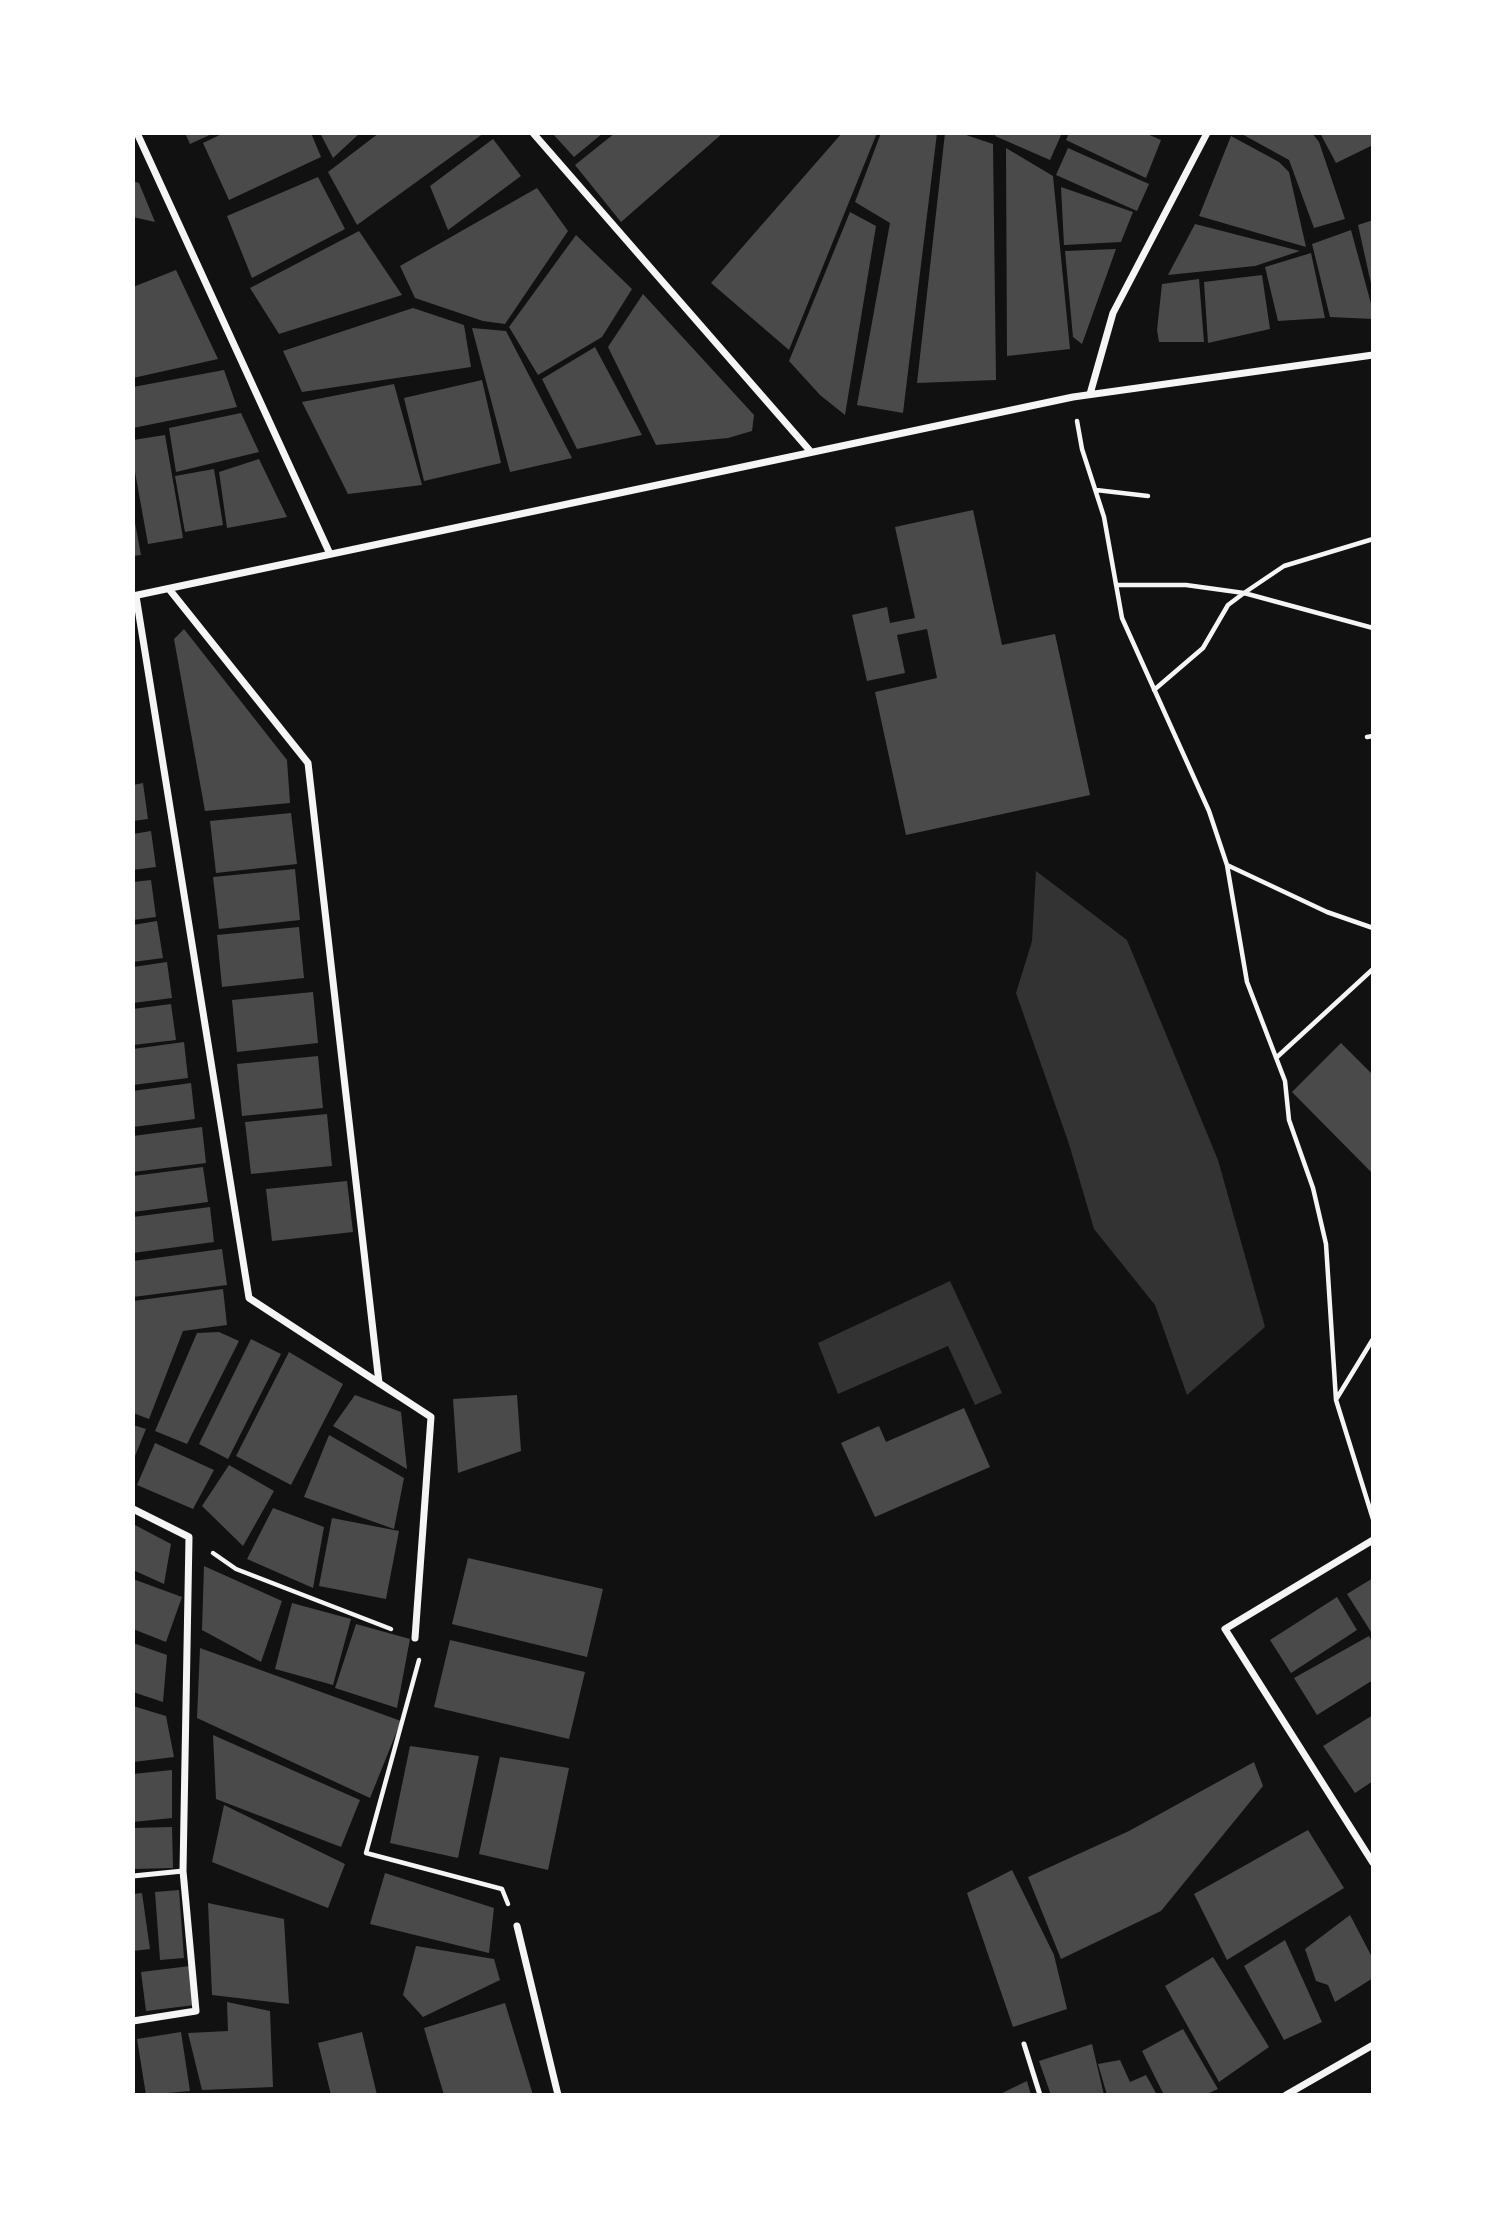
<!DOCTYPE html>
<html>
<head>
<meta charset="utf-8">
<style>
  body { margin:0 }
  #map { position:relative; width:1506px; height:2228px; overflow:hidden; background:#111; font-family:"Nunito Sans",sans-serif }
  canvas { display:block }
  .frame { position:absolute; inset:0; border:135px solid #fff; pointer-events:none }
</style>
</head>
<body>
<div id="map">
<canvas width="1506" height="2228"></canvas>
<div class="frame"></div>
</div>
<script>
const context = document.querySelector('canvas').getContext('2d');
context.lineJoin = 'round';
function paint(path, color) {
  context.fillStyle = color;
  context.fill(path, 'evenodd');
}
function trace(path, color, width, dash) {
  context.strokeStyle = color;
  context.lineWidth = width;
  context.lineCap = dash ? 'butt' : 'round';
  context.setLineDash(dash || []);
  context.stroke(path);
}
const water = new Path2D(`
  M 1036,871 L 1127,940 L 1218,1160 L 1265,1327 L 1187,1395 L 1155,1305 L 1094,1229 L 1069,1144 L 1016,993 L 1032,941 Z
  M 950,1281 L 1002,1393 L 975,1405 L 948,1346 L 838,1394 L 818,1343 Z`);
const building = new Path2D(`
  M 185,133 L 214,133 L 190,144 Z
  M 224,133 L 311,133 L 321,157 L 229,200 L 203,143 Z
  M 320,133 L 360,133 L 333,158 Z
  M 379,133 L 484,133 L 357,225 L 328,172 Z
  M 552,133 L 603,133 L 574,157 Z
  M 615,133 L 723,133 L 621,222 L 575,165 Z
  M 842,133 L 877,133 L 789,350 L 711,283 Z
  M 881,133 L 937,133 L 903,413 L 857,405 L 890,223 L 855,202 Z
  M 945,133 L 960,133 L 993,144 L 996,380 L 917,383 Z
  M 996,133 L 1062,133 L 1050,160 L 995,136 Z
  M 1069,133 L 1145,133 L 1161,140 L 1146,178 L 1066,140 Z
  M 1240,133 L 1312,133 L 1319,142 L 1345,219 L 1314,228 L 1289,160 Z
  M 1320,133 L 1373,133 L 1373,145 L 1336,163 Z
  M 1231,136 L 1279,162 L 1289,172 L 1306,247 L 1199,216 Z
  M 493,139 L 521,176 L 448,230 L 430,186 Z
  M 1006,148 L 1053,176 L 1070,349 L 1007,356 Z
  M 1068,148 L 1149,184 L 1137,211 L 1056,175 Z
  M 318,177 L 345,229 L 252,278 L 227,216 Z
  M 133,181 L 139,183 L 155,222 L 133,217 Z
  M 1061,187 L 1133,212 L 1121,242 L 1064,245 Z
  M 537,188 L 568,231 L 505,324 L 483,321 L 415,298 L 400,266 Z
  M 850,212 L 876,226 L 845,415 L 820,395 L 789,361 Z
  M 1373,220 L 1373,288 L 1372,288 L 1358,225 Z
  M 1195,224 L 1300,251 L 1255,266 L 1168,275 Z
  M 1351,230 L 1373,311 L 1373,319 L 1330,317 L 1312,244 Z
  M 359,231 L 402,295 L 279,334 L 250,288 Z
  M 576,235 L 632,289 L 602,337 L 538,375 L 509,327 Z
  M 1116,249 L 1082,344 L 1073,337 L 1065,251 Z
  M 1311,253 L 1325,318 L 1278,321 L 1265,267 Z
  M 176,270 L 218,359 L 133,378 L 133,287 Z
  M 1262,275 L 1270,329 L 1208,343 L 1204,282 Z
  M 1199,279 L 1204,342 L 1159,342 L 1157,330 L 1162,284 Z
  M 643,294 L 754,415 L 752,431 L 728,438 L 656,445 L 608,347 Z
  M 413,308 L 464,325 L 471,367 L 302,392 L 283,351 Z
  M 472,328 L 506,331 L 572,458 L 510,472 Z
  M 595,347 L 642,435 L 577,449 L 542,379 Z
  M 224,370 L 237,407 L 133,428 L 133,387 Z
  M 482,380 L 501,463 L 424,481 L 404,398 Z
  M 394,384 L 422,485 L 348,494 L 302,402 Z
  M 241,413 L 259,452 L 176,472 L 169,428 Z
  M 165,435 L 183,538 L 148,544 L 133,461 L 133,440 Z
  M 259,459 L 287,517 L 227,528 L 219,472 Z
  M 214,469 L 223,525 L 185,532 L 175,476 Z
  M 973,510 L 1002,645 L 1055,634 L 1090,795 L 906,835 L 875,692 L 937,678 L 927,629 L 897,635 L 905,673 L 867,681 L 852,615 L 887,607 L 890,623 L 915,618 L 895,527 Z
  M 133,512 L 141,555 L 133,556 Z
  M 184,629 L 287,760 L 290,803 L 205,811 L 174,639 Z
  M 143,783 L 148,819 L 133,821 L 133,785 Z
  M 291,813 L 297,864 L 216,873 L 210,821 Z
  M 151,831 L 156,867 L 133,870 L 133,834 Z
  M 295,869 L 300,920 L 219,929 L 213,877 Z
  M 151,880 L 156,917 L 133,920 L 133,882 Z
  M 157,921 L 163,958 L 133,962 L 133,925 Z
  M 299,927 L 304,978 L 222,987 L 217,935 Z
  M 167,962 L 172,998 L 133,1003 L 133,967 Z
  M 313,992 L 318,1043 L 237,1052 L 232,1000 Z
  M 171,1004 L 176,1040 L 133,1045 L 133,1009 Z
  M 184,1042 L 188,1078 L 133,1085 L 133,1049 Z
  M 1341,1043 L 1373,1075 L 1373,1174 L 1292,1092 Z
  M 318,1056 L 323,1108 L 242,1116 L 237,1064 Z
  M 191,1083 L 195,1119 L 133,1127 L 133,1091 Z
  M 327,1114 L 332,1166 L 251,1174 L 245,1122 Z
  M 202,1127 L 206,1163 L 133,1172 L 133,1136 Z
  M 203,1167 L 208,1202 L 133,1212 L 133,1176 Z
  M 347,1181 L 353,1232 L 272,1241 L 266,1189 Z
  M 210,1207 L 214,1242 L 133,1253 L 133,1217 Z
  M 222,1249 L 227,1285 L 133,1297 L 133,1261 Z
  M 223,1289 L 227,1325 L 183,1331 L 149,1419 L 133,1413 L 133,1301 Z
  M 219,1332 L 239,1341 L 187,1444 L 155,1431 L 197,1333 Z
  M 251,1339 L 281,1354 L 228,1459 L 199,1444 Z
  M 289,1352 L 343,1384 L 291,1485 L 236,1456 Z
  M 355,1395 L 401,1412 L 407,1469 L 333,1426 Z
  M 517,1395 L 521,1451 L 458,1473 L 453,1399 Z
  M 964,1408 L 990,1467 L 875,1517 L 841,1443 L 879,1426 L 886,1442 Z
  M 133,1425 L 146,1429 L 133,1461 Z
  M 329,1435 L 404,1478 L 394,1529 L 304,1497 Z
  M 155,1443 L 214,1470 L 193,1509 L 137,1485 Z
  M 229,1465 L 274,1491 L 243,1546 L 202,1506 Z
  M 273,1508 L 324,1527 L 313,1588 L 247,1559 Z
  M 332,1518 L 399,1531 L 386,1599 L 319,1586 Z
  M 133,1524 L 171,1544 L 164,1584 L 133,1570 Z
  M 468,1558 L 603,1589 L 587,1657 L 452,1624 Z
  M 204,1566 L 282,1601 L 261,1662 L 202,1630 Z
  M 1373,1578 L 1373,1635 L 1347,1594 Z
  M 133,1579 L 182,1597 L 166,1642 L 133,1629 Z
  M 1337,1597 L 1357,1630 L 1291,1673 L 1270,1640 Z
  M 292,1603 L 351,1619 L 333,1685 L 275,1669 Z
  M 356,1624 L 410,1639 L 397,1708 L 335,1688 Z
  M 1369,1636 L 1373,1643 L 1373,1680 L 1317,1715 L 1294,1678 Z
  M 450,1640 L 585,1672 L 569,1739 L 434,1707 Z
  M 133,1643 L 167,1655 L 163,1702 L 133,1692 Z
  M 200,1648 L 401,1721 L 370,1798 L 197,1718 Z
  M 133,1706 L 166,1716 L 174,1757 L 133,1762 Z
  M 1373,1715 L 1373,1781 L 1355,1793 L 1323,1746 Z
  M 213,1735 L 360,1800 L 341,1847 L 216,1799 Z
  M 410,1746 L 479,1756 L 458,1858 L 390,1843 Z
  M 500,1757 L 569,1768 L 548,1870 L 479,1854 Z
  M 1254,1762 L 1263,1786 L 1161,1911 L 1061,1959 L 1028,1877 L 1129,1831 Z
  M 172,1770 L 172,1818 L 133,1822 L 133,1774 Z
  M 224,1805 L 345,1864 L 328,1908 L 212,1862 Z
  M 172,1827 L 173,1868 L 133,1869 L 133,1828 Z
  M 1308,1830 L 1344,1888 L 1227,1960 L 1194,1894 Z
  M 1012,1870 L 1054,1955 L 1067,2009 L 1013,2027 L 967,1893 Z
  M 385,1873 L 494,1908 L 489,1953 L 370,1924 Z
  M 179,1890 L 184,1958 L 160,1960 L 155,1892 Z
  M 142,1893 L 150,1949 L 133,1951 L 133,1894 Z
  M 208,1903 L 284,1919 L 289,2004 L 212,1995 Z
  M 1350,1915 L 1373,1959 L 1373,1978 L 1335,2002 L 1328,1985 L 1316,1981 L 1305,1949 Z
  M 1285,1940 L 1322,2022 L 1284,2040 L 1244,1966 Z
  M 416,1946 L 494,1959 L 500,1980 L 423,2017 L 403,1995 Z
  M 1213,1957 L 1269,2047 L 1219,2082 L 1165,1986 Z
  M 190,1966 L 195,2005 L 146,2011 L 141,1972 Z
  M 227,2002 L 270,2011 L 273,2087 L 202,2090 L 188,2033 L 228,2031 Z
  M 505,2003 L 533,2095 L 444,2095 L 424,2028 Z
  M 1183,2029 L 1218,2089 L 1205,2095 L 1164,2095 L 1142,2051 Z
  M 181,2032 L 190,2091 L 146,2095 L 137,2039 Z
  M 362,2032 L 377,2095 L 331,2095 L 318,2043 Z
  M 1092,2044 L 1104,2095 L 1051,2095 L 1039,2061 Z
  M 1120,2060 L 1130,2082 L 1146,2075 L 1157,2095 L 1107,2095 L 1098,2064 Z
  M 1027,2081 L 1031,2095 L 998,2095 Z`);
const path = new Path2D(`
  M 1077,421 L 1082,449 L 1104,517 L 1122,618 L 1209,811 L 1227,865 L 1247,982 L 1285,1081 L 1289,1120 L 1313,1188 L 1326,1244 L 1336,1400 L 1373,1519
  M 1096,490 L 1148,496
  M 1116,585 L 1186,585 L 1244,593 L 1373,628
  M 1154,690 L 1203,648 L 1228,605 L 1244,593 L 1284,566 L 1373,539
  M 1367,737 L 1373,736
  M 1227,865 L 1327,912 L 1373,928
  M 1276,1058 L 1373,969
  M 1337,1398 L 1373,1339
  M 213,1553 L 236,1569 L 391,1629
  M 419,1660 L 366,1853 L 502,1889 L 508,1904`);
const service = new Path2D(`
  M 133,1876 L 183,1871
  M 1024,2044 L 1040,2095`);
const minor = new Path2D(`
  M 137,133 L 330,554
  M 533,133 L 811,452
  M 1090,394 L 1113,313 L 1207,133
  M 169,589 L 308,763 L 379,1383
  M 133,596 L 1073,397 L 1373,355
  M 136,596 L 249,1298 L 431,1417 L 415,1638
  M 133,1509 L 189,1537 L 183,1871 L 196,2011 L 133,2021
  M 1373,1540 L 1225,1629 L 1373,1863
  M 517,1926 L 558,2095
  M 1286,2095 L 1373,2045`);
paint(water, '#333');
paint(building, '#4a4a4a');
trace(path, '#f5f5f5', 4.5);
trace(service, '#f5f5f5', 5);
trace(minor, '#f5f5f5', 7);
</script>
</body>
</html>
